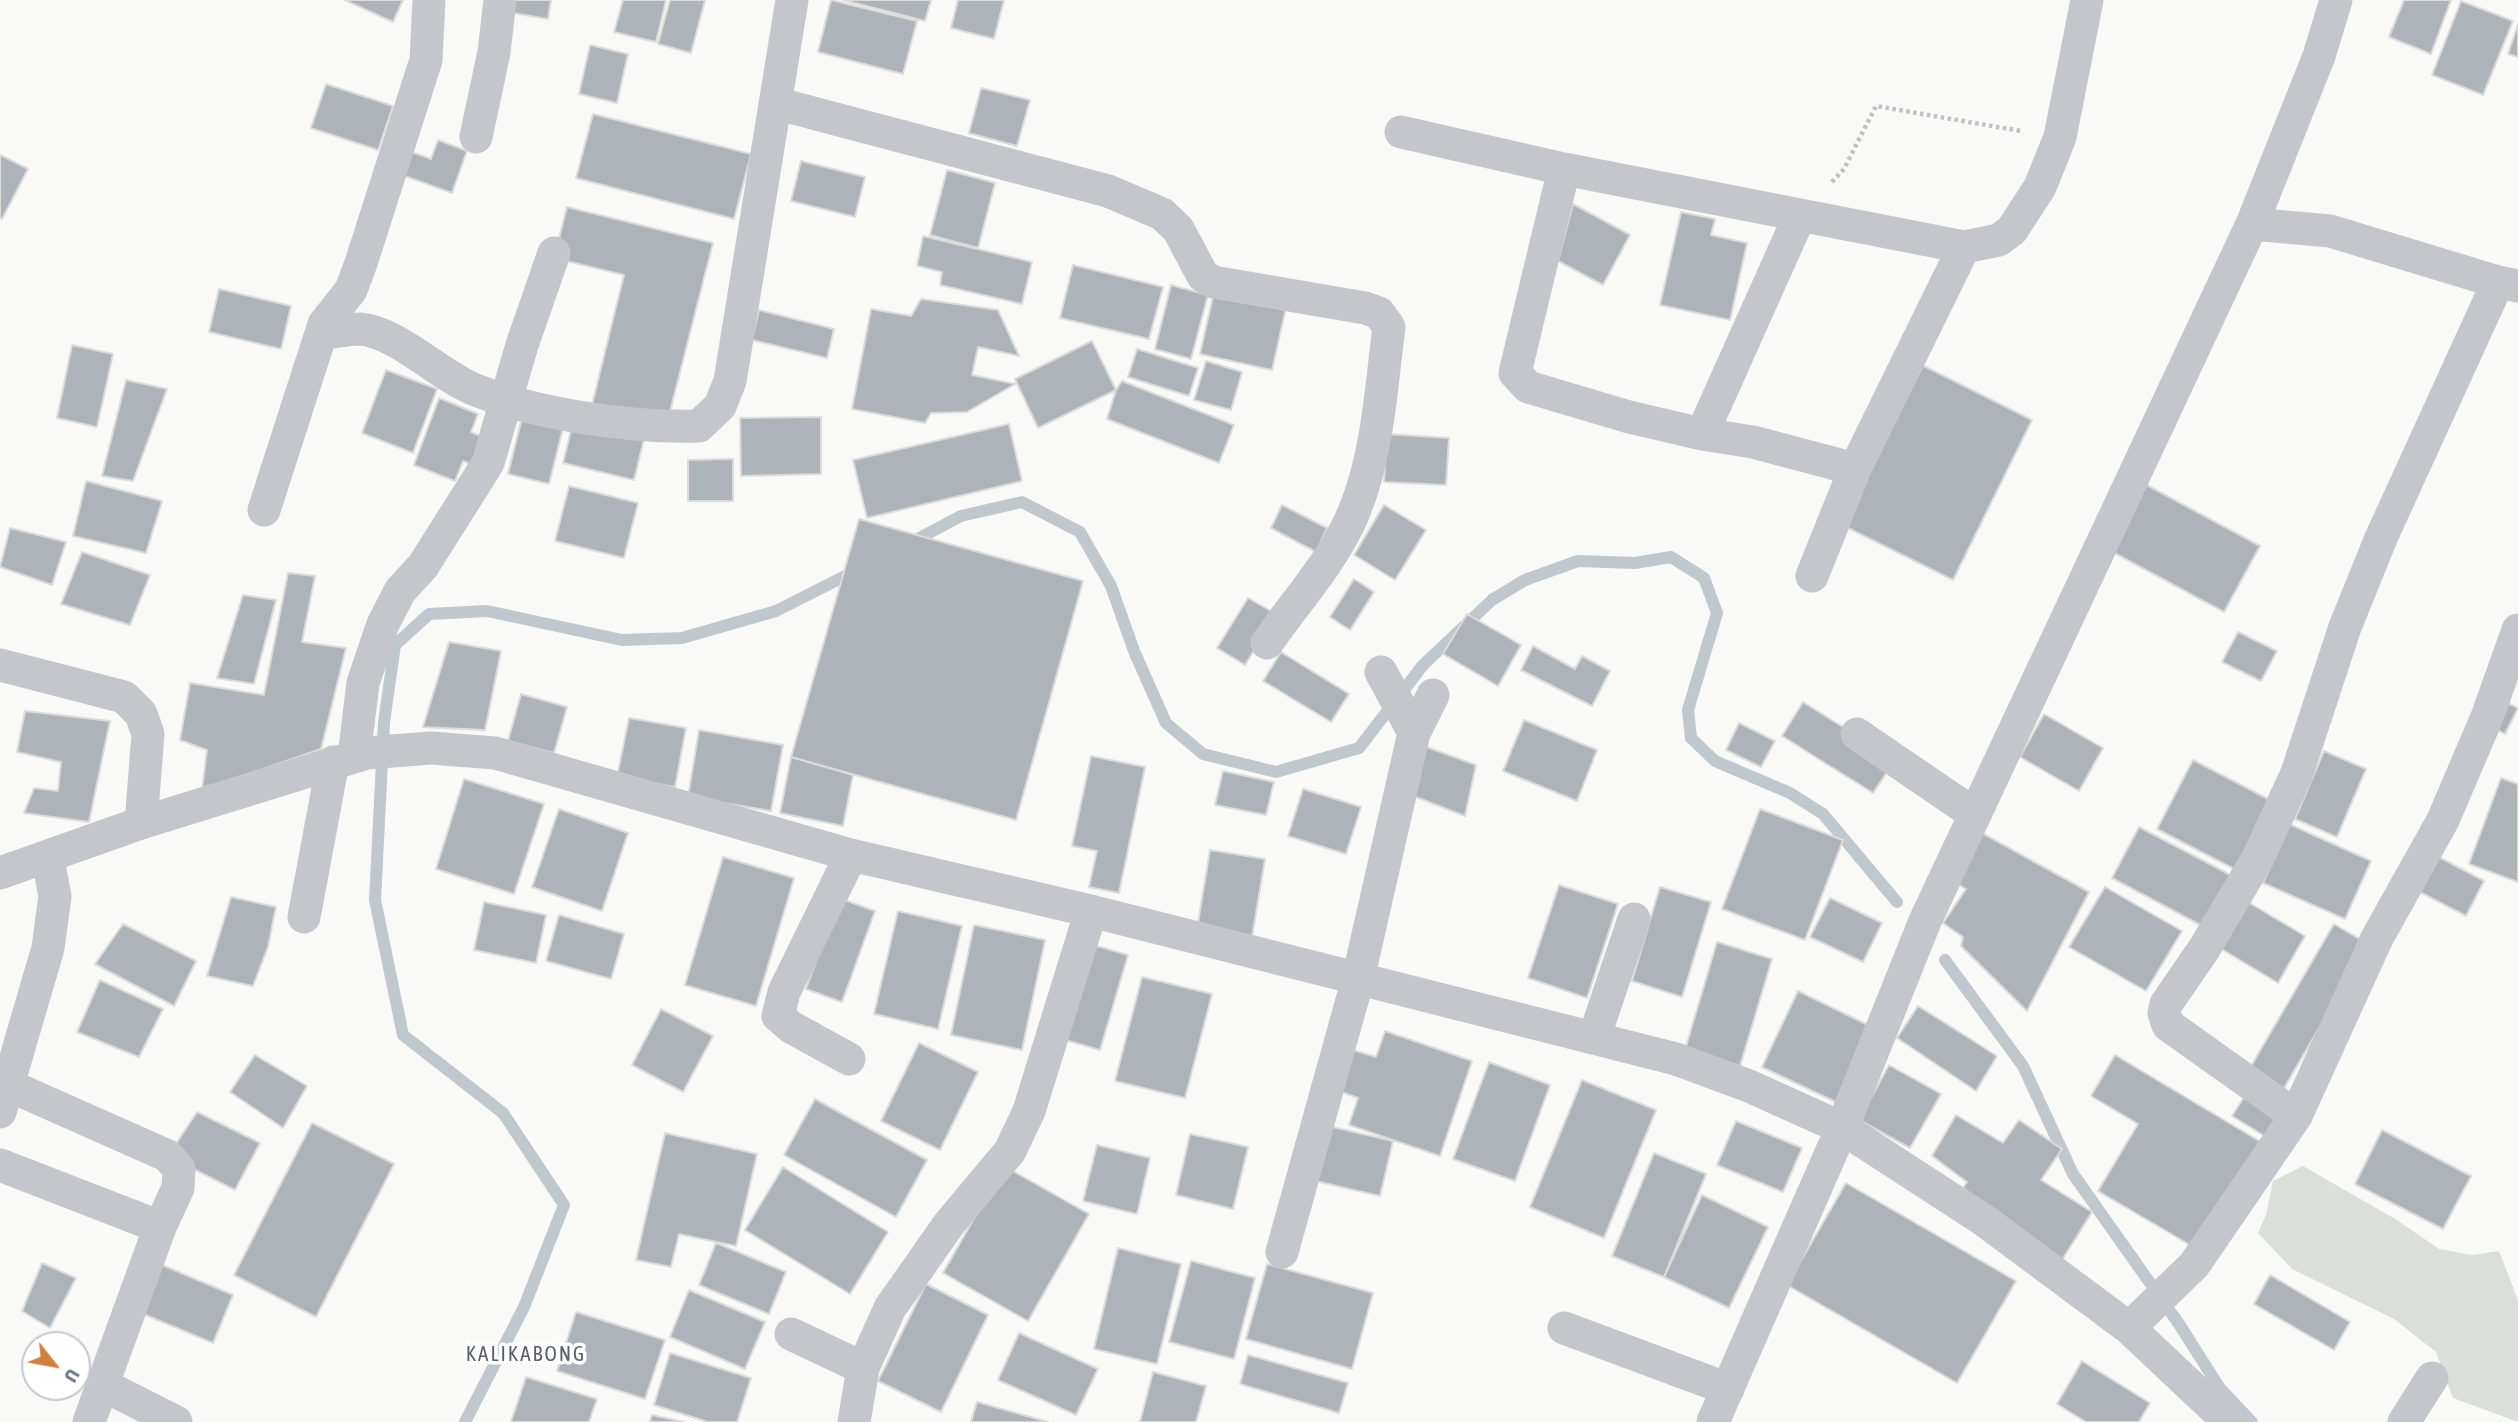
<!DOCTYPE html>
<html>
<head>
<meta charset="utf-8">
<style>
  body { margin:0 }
  #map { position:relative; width:2518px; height:1422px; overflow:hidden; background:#f9f9f8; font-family:"Asap Condensed",sans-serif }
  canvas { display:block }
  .north { position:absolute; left:21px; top:1331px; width:70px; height:70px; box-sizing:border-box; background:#fff; border:2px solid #c4c8ce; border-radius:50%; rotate:121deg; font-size:19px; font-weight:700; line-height:28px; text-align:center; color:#6c7585 }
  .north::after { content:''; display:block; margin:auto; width:24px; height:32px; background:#d08041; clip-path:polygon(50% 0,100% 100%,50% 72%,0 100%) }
</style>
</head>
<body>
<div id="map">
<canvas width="2518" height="1422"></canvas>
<div class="north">U</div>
</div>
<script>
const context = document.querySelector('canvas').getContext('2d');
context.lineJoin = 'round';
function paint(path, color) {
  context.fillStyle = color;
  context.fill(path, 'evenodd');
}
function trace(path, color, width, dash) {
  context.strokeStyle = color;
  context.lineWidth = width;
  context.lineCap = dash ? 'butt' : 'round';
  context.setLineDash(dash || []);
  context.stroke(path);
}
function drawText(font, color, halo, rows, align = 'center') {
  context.font = font + ' "Asap Condensed",sans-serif';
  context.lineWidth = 7;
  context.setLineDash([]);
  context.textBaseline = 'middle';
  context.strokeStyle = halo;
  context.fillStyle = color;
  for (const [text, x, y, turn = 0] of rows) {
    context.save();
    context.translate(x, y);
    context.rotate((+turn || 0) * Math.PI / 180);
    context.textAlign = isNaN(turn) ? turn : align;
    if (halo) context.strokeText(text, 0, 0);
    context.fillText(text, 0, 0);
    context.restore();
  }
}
const green = new Path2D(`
  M 2303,1166 L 2397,1220 L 2439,1249 L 2472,1255 L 2499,1251 L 2518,1300 L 2518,1422 L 2453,1398 L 2436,1352 L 2394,1319 L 2292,1269 L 2258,1233 L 2266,1215 L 2273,1181 Z`);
const stream = new Path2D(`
  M 908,544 L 961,516 L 1022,502 L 1080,532 L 1111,586 L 1134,651 L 1166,723 L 1203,754 L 1276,772 L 1359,748 L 1423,665 L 1492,600 L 1525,580 L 1578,561 L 1635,563 L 1671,557 L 1704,578 L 1717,613 L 1688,710 L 1691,738 L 1715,761 L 1790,793 L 1823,814 L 1897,902
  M 1945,960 L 2023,1066 L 2073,1174 L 2179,1324 L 2219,1387 L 2252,1422
  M 465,1422 L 524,1307 L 564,1205 L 503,1113 L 403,1035 L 375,900 L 384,722 L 395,645 L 429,614 L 487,611 L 622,640 L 682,638 L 776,611 L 855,571`);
const building = new Path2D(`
  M 345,0 L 403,0 L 393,22 Z
  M 503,0 L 551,0 L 548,19 L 501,11 Z
  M 623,0 L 666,0 L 656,42 L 614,32 Z
  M 670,0 L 705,0 L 691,53 L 658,44 Z
  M 831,0 L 917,21 L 903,74 L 818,52 Z
  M 843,0 L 931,0 L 925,21 Z
  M 958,0 L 1004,0 L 994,39 L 951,28 Z
  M 2404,0 L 2451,0 L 2431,54 L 2389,37 Z
  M 2461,1 L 2513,21 L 2483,95 L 2432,75 Z
  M 2518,24 L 2518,57 L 2508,54 Z
  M 590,45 L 628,54 L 617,103 L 579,94 Z
  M 326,84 L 393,106 L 378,150 L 311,128 Z
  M 981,88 L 1030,100 L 1017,146 L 969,133 Z
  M 593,114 L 751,154 L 734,219 L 576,178 Z
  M 438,140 L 467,151 L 452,193 L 391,171 L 400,148 L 431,159 Z
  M 0,155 L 28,169 L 2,219 L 0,218 Z
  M 801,161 L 865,177 L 855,217 L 791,201 Z
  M 947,170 L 995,183 L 978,248 L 930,235 Z
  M 1573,204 L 1630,235 L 1603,285 L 1558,261 Z
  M 567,207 L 713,243 L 667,423 L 592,405 L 624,275 L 554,258 Z
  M 1681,212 L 1715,219 L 1711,235 L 1747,243 L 1730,320 L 1660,305 Z
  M 923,236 L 1032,262 L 1022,304 L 940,285 L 942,272 L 917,266 Z
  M 1073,265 L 1163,287 L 1149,339 L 1060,318 Z
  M 1171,285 L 1208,295 L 1191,359 L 1155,349 Z
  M 219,289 L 291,306 L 281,349 L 209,332 Z
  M 1214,292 L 1286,308 L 1272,370 L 1200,354 Z
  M 921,299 L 998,310 L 1019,356 L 978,347 L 972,375 L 1015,384 L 967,412 L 931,413 L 925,423 L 852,409 L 871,309 L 911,316 Z
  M 759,310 L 834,329 L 827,358 L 752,340 Z
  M 1092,341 L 1116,390 L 1038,428 L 1015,379 Z
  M 72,345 L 113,354 L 97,427 L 57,418 Z
  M 1137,349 L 1198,368 L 1189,396 L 1128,377 Z
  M 1206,361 L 1242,372 L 1231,410 L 1194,400 Z
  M 1920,364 L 2032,420 L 1953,580 L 1840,524 Z
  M 386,370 L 437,389 L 413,453 L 362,433 Z
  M 126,380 L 167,389 L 133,481 L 102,476 Z
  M 1122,381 L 1234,425 L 1219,463 L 1107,419 L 1116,390 Z
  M 439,398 L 478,414 L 471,432 L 485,438 L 474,465 L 463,461 L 455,481 L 414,465 Z
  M 525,406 L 566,416 L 549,484 L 508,474 Z
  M 821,417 L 821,474 L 741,476 L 740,418 Z
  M 573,422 L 644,439 L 634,480 L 563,463 Z
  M 1009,424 L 1022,481 L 867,518 L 853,460 Z
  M 1387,434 L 1449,438 L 1446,485 L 1384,482 Z
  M 733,459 L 733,501 L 688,501 L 688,460 Z
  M 86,481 L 162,501 L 146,553 L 73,536 Z
  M 2143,483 L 2260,546 L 2224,612 L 2107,549 Z
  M 569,486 L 638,503 L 624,558 L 555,541 Z
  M 1282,505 L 1327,528 L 1316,552 L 1271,528 Z
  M 1384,505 L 1426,530 L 1395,580 L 1354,555 Z
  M 859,519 L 1083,581 L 1016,820 L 791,757 Z
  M 10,528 L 66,542 L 52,585 L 0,567 Z
  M 82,552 L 150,575 L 130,625 L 61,604 Z
  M 288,573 L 315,576 L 302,642 L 346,648 L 321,749 L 202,790 L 207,750 L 180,740 L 190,683 L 264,695 Z
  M 1354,579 L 1374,592 L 1350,630 L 1330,617 Z
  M 243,595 L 276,600 L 254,684 L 217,678 Z
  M 1248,598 L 1276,614 L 1245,665 L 1217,648 Z
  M 1467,614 L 1521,645 L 1498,686 L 1443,654 Z
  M 2238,632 L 2277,651 L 2261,681 L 2222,662 Z
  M 449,642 L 501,651 L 485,730 L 423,727 Z
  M 1533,646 L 1575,669 L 1582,656 L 1610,671 L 1592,706 L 1521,670 Z
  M 1281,652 L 1349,694 L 1331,722 L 1263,681 Z
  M 521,694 L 567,707 L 554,753 L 508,741 Z
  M 2500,699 L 2518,708 L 2505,734 L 2487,724 Z
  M 1803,702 L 1895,760 L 1873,793 L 1782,736 Z
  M 25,711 L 110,721 L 89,822 L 24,813 L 34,788 L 58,791 L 61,762 L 17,752 Z
  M 2044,714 L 2103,748 L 2079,791 L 2020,757 Z
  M 629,718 L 686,728 L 675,787 L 617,777 Z
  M 1524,720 L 1597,750 L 1577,801 L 1503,771 Z
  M 1739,723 L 1775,741 L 1761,767 L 1726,750 Z
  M 699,730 L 783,745 L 771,811 L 688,797 Z
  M 1421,745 L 1476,765 L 1465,816 L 1406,793 Z
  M 2324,751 L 2366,769 L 2337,837 L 2295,819 Z
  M 1091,756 L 1145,767 L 1119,893 L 1089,887 L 1097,851 L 1072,846 Z
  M 791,757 L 853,775 L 843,826 L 780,813 Z
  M 2193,760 L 2274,802 L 2238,871 L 2157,829 Z
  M 1223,771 L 1274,782 L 1266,815 L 1215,805 Z
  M 2501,778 L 2518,784 L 2518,882 L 2469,864 Z
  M 464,779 L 544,804 L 514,894 L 436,869 Z
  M 1303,789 L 1361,807 L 1346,854 L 1288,836 Z
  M 559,809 L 628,833 L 602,911 L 532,887 Z
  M 1760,809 L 1843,840 L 1805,940 L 1722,909 Z
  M 2289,824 L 2371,861 L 2345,919 L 2263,883 Z
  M 2139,827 L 2238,879 L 2210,930 L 2112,878 Z
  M 1980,832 L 2089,892 L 2027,1011 L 1961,946 L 1963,937 L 1943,923 L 1966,889 L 1952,881 Z
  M 1210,850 L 1265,859 L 1252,937 L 1197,929 Z
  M 2437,856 L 2484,881 L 2466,916 L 2418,891 Z
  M 723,857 L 794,878 L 756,1006 L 685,985 Z
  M 1559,885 L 1618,904 L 1587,998 L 1528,978 Z
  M 1660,887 L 1711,902 L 1682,997 L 1632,981 Z
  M 2105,887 L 2182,931 L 2146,991 L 2069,947 Z
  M 231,897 L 276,907 L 268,947 L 253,986 L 207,976 Z
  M 839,898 L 875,911 L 842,1002 L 806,989 Z
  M 1830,898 L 1882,923 L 1863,962 L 1810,937 Z
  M 2241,898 L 2305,936 L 2278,983 L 2213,944 Z
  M 484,902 L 546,915 L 536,963 L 474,950 Z
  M 898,911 L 962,926 L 938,1029 L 874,1014 Z
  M 559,915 L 624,934 L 611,979 L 546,961 Z
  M 123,924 L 196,961 L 174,1006 L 95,964 Z
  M 2334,924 L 2368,944 L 2284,1088 L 2250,1068 Z
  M 974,925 L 1045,940 L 1022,1050 L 951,1035 Z
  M 1717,942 L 1772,959 L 1740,1066 L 1685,1050 Z
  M 1090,944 L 1128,955 L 1100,1050 L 1062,1039 Z
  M 1142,977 L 1212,994 L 1185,1098 L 1115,1081 Z
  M 100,980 L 163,1009 L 139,1057 L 77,1032 Z
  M 1798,991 L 1874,1028 L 1838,1103 L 1762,1067 Z
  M 1918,1006 L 1997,1056 L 1976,1091 L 1897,1038 Z
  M 661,1009 L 713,1036 L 683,1092 L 632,1065 Z
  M 1385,1031 L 1472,1061 L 1440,1156 L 1349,1125 L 1358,1098 L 1339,1091 L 1353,1050 L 1376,1057 Z
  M 919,1043 L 978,1072 L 940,1150 L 881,1121 Z
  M 255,1055 L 307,1086 L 283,1128 L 230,1092 Z
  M 2115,1055 L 2266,1145 L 2202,1252 L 2098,1191 L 2138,1124 L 2091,1096 Z
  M 1489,1062 L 1550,1085 L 1515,1181 L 1453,1159 Z
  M 1889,1065 L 1941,1094 L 1910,1148 L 1859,1120 Z
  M 1582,1080 L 1656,1110 L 1604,1238 L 1530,1207 Z
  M 2248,1091 L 2287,1115 L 2271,1140 L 2232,1116 Z
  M 815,1099 L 927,1160 L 896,1217 L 784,1155 Z
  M 197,1112 L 260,1143 L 235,1190 L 168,1156 Z
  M 1956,1115 L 2003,1143 L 2019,1120 L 2062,1149 L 2041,1180 L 2092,1212 L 2062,1260 L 1961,1191 L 1967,1182 L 1932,1156 Z
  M 1736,1121 L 1802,1148 L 1783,1192 L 1717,1165 Z
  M 312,1123 L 394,1164 L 316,1317 L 234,1275 Z
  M 1324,1125 L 1393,1141 L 1380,1196 L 1311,1180 Z
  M 2382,1130 L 2471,1176 L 2443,1229 L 2355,1184 Z
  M 665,1133 L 757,1154 L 736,1246 L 679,1234 L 671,1267 L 636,1260 Z
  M 1190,1134 L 1248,1147 L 1233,1209 L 1176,1195 Z
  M 1097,1145 L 1150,1158 L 1137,1214 L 1083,1201 Z
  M 1654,1153 L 1706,1174 L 1664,1277 L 1612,1256 Z
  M 1004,1166 L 1089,1214 L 1028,1321 L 943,1273 Z
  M 783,1167 L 888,1232 L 850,1294 L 745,1230 Z
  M 1846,1183 L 2016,1281 L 1957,1383 L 1787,1285 Z
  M 1702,1195 L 1768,1227 L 1729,1308 L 1664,1277 Z
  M 716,1243 L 786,1272 L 769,1314 L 699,1285 Z
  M 1118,1248 L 1181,1264 L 1157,1364 L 1094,1349 Z
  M 1191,1261 L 1255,1278 L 1234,1359 L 1169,1342 Z
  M 42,1263 L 76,1278 L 50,1328 L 22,1311 Z
  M 1267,1264 L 1373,1293 L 1352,1369 L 1246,1339 Z
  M 162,1265 L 233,1295 L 213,1343 L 141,1313 Z
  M 2270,1275 L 2350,1322 L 2334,1350 L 2254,1304 Z
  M 926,1284 L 988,1315 L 941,1412 L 878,1381 Z
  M 689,1290 L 765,1322 L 745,1369 L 670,1337 Z
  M 576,1312 L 665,1340 L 645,1399 L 557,1371 Z
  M 1019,1333 L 1098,1369 L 1076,1415 L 998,1380 Z
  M 670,1353 L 751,1378 L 737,1422 L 708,1422 L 654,1405 Z
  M 1248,1355 L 1348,1383 L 1339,1413 L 1240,1384 Z
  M 2082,1361 L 2150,1403 L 2139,1422 L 2086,1422 L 2057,1404 Z
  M 1153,1372 L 1206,1386 L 1196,1422 L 1140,1422 Z
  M 526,1377 L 597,1399 L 589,1422 L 511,1422 Z
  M 977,1402 L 1048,1422 L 971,1422 Z
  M 652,1415 L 684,1422 L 650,1422 Z`);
const path = new Path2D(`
  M 1832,182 L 1844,169 L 1876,106 L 2021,131`);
const minor = new Path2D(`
  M 775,103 L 1108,191 L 1162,214 L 1178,229 L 1203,276 L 1213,282 L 1365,308 L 1379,313 L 1389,327 C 1381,388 1378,454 1354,512 C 1335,559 1296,601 1267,643
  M 1401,132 L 1564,169 L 1964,247 L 1999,240 L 2012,230 L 2040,187 L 2060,137 L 2087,0
  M 476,137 L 494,52 L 500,0
  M 1564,169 L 1515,373 L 1528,387 L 1629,417 L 1702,434 L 1800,215
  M 2252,224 L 2330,231 L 2498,282
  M 323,333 C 335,332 348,329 360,329 C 396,331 442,378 478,391 C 541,415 631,428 699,426 L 720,406 L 730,381 L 792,0
  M 1702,434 L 1753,442 L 1855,469
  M 264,510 L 324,324 L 351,290 L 361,263 L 426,60 L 429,0
  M 1812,576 L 1855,469 L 1964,247
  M 0,665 L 124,697 L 141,714 L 148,734 L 141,823
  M 1381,672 L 1414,733
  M 1857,734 L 1974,814
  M 354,757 L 363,683 L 383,624 L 400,591 L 423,566 L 488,463 L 522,345 L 554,253
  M 0,873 L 141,823 L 367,753 L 431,748 L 495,753 L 851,855 L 1091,911 L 1676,1059 L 1749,1086 L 1842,1128 L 1985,1221 L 2129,1328 L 2229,1422
  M 304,917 L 333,762
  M 1594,1038 L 1634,919
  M 849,1059 L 791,1027 L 778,1016 L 784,992 L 851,855
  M 8,1085 L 168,1156 L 179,1169 L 178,1188 L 160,1227
  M 0,1112 L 48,948 L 55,896 L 50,870 L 43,859
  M 2296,1116 L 2168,1025 L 2164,1013 L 2166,1004 L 2204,949 L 2258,858 L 2297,773 L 2345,627 L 2381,538 L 2498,282 L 2518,286
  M 0,1165 L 160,1227 L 89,1422
  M 1282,1252 L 1358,979 L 1414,733 L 1433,695
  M 1564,1328 L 1728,1389
  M 2129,1328 L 2194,1265 L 2296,1116 L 2377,938 L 2443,820 L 2487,717 L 2518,630
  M 791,1334 L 863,1368
  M 103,1385 L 176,1422
  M 854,1422 L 863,1368 L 890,1308 L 949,1224 L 1010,1151 L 1029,1111 L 1091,911
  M 1713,1422 L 1842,1128 L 1925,921 L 2252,224 L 2319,56 L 2336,0
  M 2404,1422 L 2432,1378`);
const quarterNames = [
  ["KALIKABONG",526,1354]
];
paint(green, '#dae0d9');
trace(stream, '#c0c7cd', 12);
paint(building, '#aeb2b9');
trace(building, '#dbdbda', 2);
trace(path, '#bec0c2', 4.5, [3.5, 3.5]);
trace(minor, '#c4c6cb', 33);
context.letterSpacing = '2px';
drawText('21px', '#595f6b', '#fff', quarterNames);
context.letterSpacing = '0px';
</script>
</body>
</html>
